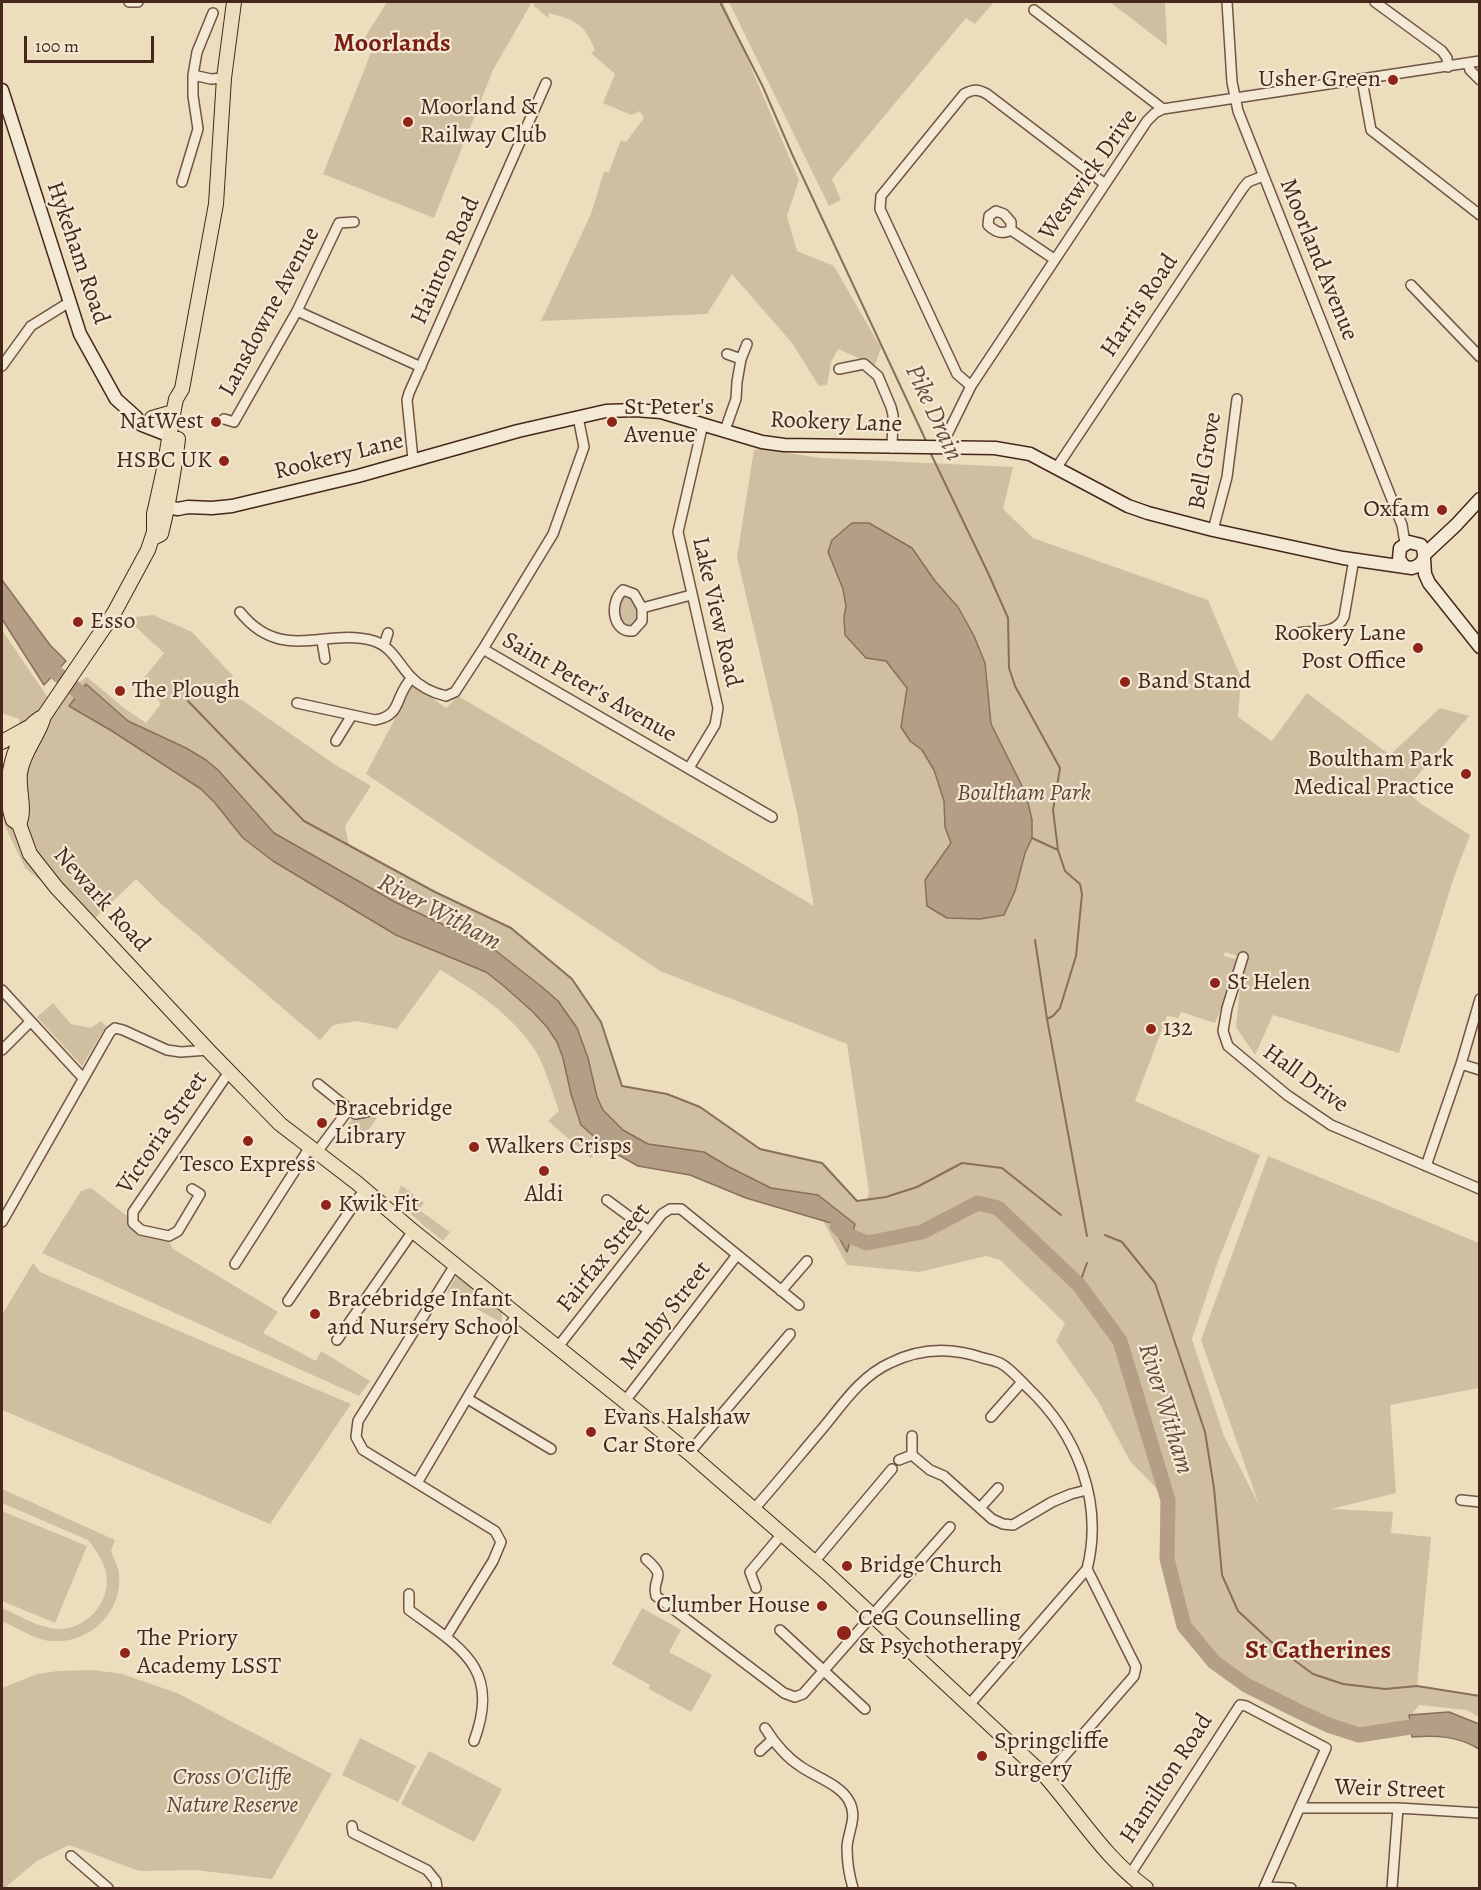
<!DOCTYPE html>
<style>
body{margin:0}
#map{position:relative;width:1481px;height:1890px;overflow:hidden;background:#ecddbd;font-family:Alegreya,serif}
canvas{display:block}
.frame{position:absolute;inset:0;border:3px solid #47271b;pointer-events:none}
.scale{position:absolute;left:24px;top:36px;width:130px;height:27px;box-sizing:border-box;border:3px solid #47271b;border-top:0;padding-left:8px;font-size:18px;line-height:21px;white-space:nowrap;color:#47271b;-webkit-text-stroke:4px #f3e9d4;paint-order:stroke}
</style>
<div id="map">
<canvas width="1481" height="1890"></canvas>
<div class="frame"></div>
<div class="scale">100 m</div>
</div>
<script>
const ctx = document.querySelector('canvas').getContext('2d');
ctx.lineJoin = 'round';
function fill(path, color) {
  ctx.fillStyle = color;
  ctx.fill(path, 'evenodd');
}
function strokePath(path, color, width, dash) {
  ctx.strokeStyle = color;
  ctx.lineWidth = width;
  ctx.lineCap = dash ? 'butt' : 'round';
  ctx.setLineDash(dash || []);
  ctx.stroke(path);
}
function write(font, color, halo, rows, align = 'center') {
  ctx.font = font + ' Alegreya,serif';
  ctx.lineWidth = 4.5;
  ctx.setLineDash([]);
  ctx.textBaseline = 'middle';
  ctx.strokeStyle = halo;
  ctx.fillStyle = color;
  for (const [text, x, y, turn = 0] of rows) {
    ctx.save();
    ctx.translate(x, y);
    ctx.rotate((+turn || 0) * Math.PI / 180);
    ctx.textAlign = isNaN(turn) ? turn : align;
    if (halo) ctx.strokeText(text, 0, 0);
    ctx.fillText(text, 0, 0);
    ctx.restore();
  }
}
fill(new Path2D(`
 M387,2H532L493,70L434,218L323,174L374,45L364,39Z
 M535,2H723L799,180L787,216L797,251L834,266L881,348L875,365L838,349L831,362L827,385L819,386L792,343L732,274L707,314L541,321L591,214L604,172H609L621,140L626,142L644,118L640,111L631,115L603,103L615,74L591,53L595,50C584,23 576,21 549,13L548,18L533,5Z
 M729,2H994L975,24L966,18L832,179L841,200L829,206Z
 M1110,2H1165L1167,46Z
 M759,449L821,458L1013,467L1003,509L1033,538L1208,600L1241,678L1238,717L1272,741L1307,693L1390,755L1440,708L1469,716L1405,790L1421,804L1470,835L1454,877L1399,1053L1273,1015L1255,1055L1236,1027L1243,958L1225,952L1224,956L1241,960L1215,1023L1181,1012L1178,1018L1167,1016L1135,1101L1260,1155L1218,1261L1192,1339L1224,1436L1259,1505L1201,1340L1268,1156L1479,1243V1388L1390,1405L1396,1493L1331,1509L1393,1512L1391,1533L1431,1537L1417,1686L1479,1695V1717L1467,1710L1419,1705L1401,1728L1359,1735L1328,1725L1246,1685L1214,1662L1184,1626L1167,1559L1168,1500L1130,1461L1097,1399L1056,1341L1065,1323L1000,1260L986,1256L919,1272L847,1265L813,1202L608,1135L591,1158L548,1121L559,1111C552,1092 545,1066 535,1050C513,1016 475,990 440,970L397,1029L357,1021L333,1025L320,1040L160,903L136,879L91,922L25,868L4,824L2,781L23,744L19,719L2,713V630L51,702L87,677L124,708L146,723L161,704L143,679L164,653L126,618L153,615L192,632L233,676L229,691L334,764L371,786L345,826L349,845L435,892L511,928L572,979L601,1022L622,1086L667,1094L700,1107L760,1149L822,1163L857,1201L867,1200L869,1192L847,1044L660,971L366,774L413,684L446,708L458,696L814,906L797,812L737,557L754,450Z
 M621,595H627L638,607V619L636,626L629,628L624,626L618,612Z
 M53,1003L71,1024L91,1028L101,1021L106,1026L82,1066L37,1017Z
 M368,1116L377,1118L364,1136L347,1125L352,1120Z
 M401,1185L424,1203L419,1210L450,1232L443,1241C426,1227 409,1215 397,1197Z
 M91,1188L127,1216L131,1223L168,1240L173,1249L278,1312L263,1333L316,1361L321,1351L370,1381L359,1396L42,1253L81,1191Z
 M33,1263L40,1272L351,1404L270,1524L2,1410V1315Z
 M457,1275L502,1310V1323L447,1292Z
 M2,1489L115,1540L111,1551C113,1558 118,1565 119,1573C123,1613 89,1645 49,1641C34,1639 16,1627 2,1621V1608C20,1616 42,1630 63,1629C89,1627 112,1599 106,1573C103,1560 96,1550 88,1540L2,1503Z
 M2,1511L87,1546L55,1623L2,1601Z
 M642,1608L681,1630L669,1652L712,1675L691,1712L649,1689L650,1685L612,1664Z
 M94,1670L122,1674L177,1693L332,1774L272,1879L195,1870L139,1871L69,1845L37,1861L7,1886L9,1888H2V1688L37,1674L58,1671Z
 M360,1738L416,1766L398,1802L342,1775Z
 M429,1751L502,1789L474,1842L401,1804Z`), '#d0bea1');
const water = new Path2D(`
 M852,523H869L912,548L935,581L958,607L974,636L985,663L991,724L1026,794L1032,820V838L1025,853L1015,891L1004,915L980,919L947,918L927,906L925,880L951,843L945,827L944,801L934,770L922,750L910,741L901,727L907,688L886,661L866,658L845,635L844,617L846,606L843,589L828,552L832,540Z
 M2,580L50,645L66,661L44,685L2,619Z
 M86,684L128,721L186,748L206,760L218,770L274,833L395,902L491,947L542,987L558,1001L577,1028L588,1058L597,1097L603,1110L623,1130L648,1144L704,1152L729,1167L771,1188L818,1195L855,1224L847,1252L831,1223L746,1198L690,1175L638,1166L608,1149L581,1125L571,1094L563,1058L557,1042L547,1027L533,1012L505,987L486,972L396,935L273,861L243,838L215,803L201,789L112,731L69,706Z
 M1449,1712L1479,1724V1749C1458,1736 1436,1735 1412,1737L1409,1715Z`);
fill(water, '#b49f86');
strokePath(water, '#886f5b', 1.5);
strokePath(new Path2D(`
 M720,2L763,87L792,154L927,443
 M930,452L989,575L1008,618L1009,668L1015,686L1060,768L1053,810L1058,850
 M188,701L304,821L435,892L511,928L572,979L601,1022L622,1086L667,1094L700,1107L760,1149L822,1163L857,1201L886,1197L917,1187L962,1163L1002,1168L1061,1215
 M1032,838L1058,850L1065,871L1080,884L1082,894L1076,956L1060,1008L1053,1016L1047,1019
 M1035,940L1047,1019L1087,1236
 M1105,1235L1122,1242L1155,1283L1205,1432L1214,1488L1222,1575L1238,1611L1279,1649L1313,1674L1343,1684L1385,1689L1417,1686L1480,1696
 M1079,1285L1087,1263`), '#886f5b', 2);
strokePath(new Path2D(`
 M41,660L94,705
 M837,1226L845,1234L867,1243L922,1232L978,1203L998,1208L1079,1285L1120,1341L1168,1500L1167,1559L1184,1626L1214,1662L1246,1685L1298,1711L1328,1725L1359,1735L1430,1724`), '#b49f86', 15);
const street = new Path2D(`
 M129,2H138
 M1227,2L1232,82L1238,111L1402,525L1405,543
 M1375,2L1442,51L1447,58L1448,67
 M1034,10L1163,109
 M1468,63L1470,70L1480,80
 M193,75L197,52L213,13
 M1362,80L1371,130L1480,215
 M182,182L198,129L193,96V75L211,79L224,78
 M1011,230V222L1004,214L996,211L989,216L988,225C995,232 1002,235 1011,230L1054,259
 M1411,285L1480,357
 M297,311L421,367
 M741,359L747,344
 M2,366L31,326L68,303
 M839,369L864,364L878,376L891,407L893,415L892,448
 M971,386L957,374L880,209L881,196L964,94C973,89 978,89 987,94L1105,184
 M578,417L584,447L553,534L483,649L772,817
 M224,419L234,422L297,311L339,223L354,222
 M725,430L736,399L737,382L741,359L727,354
 M941,447L971,386L1147,121L1155,113L1163,109L1480,61
 M413,459L407,400L409,393L546,83
 M1057,467L1243,188L1248,182L1263,176
 M1213,530L1227,477L1237,399
 M623,590L634,594L642,608V621L633,631C612,633 609,602 623,590Z
 M642,608L691,595
 M240,612C282,664 325,627 374,641C392,647 398,663 410,676C419,686 433,693 446,696L455,692L483,649
 M1292,634C1310,629 1335,637 1344,617L1354,559
 M322,641L325,659
 M384,645L388,633
 M297,703L375,720C403,716 394,695 412,678
 M336,741L352,715
 M689,768L715,725L718,708L678,532L703,424
 M1243,957L1227,1008L1223,1031L1228,1046L1287,1095L1331,1125L1480,1189
 M2,990L83,1078
 M2,1050L30,1022
 M1461,1064L1480,1070
 M349,1109L355,1114L366,1112
 M317,1152L349,1109L318,1084
 M1426,1166L1461,1064L1480,999
 M192,1189L200,1194L178,1231L169,1236L141,1230L133,1223V1212L229,1072
 M607,1200L649,1231
 M2,1222L110,1032L115,1028L123,1030L167,1050L181,1052L208,1050
 M235,1264L310,1147
 M781,1291L807,1261
 M288,1301L364,1190
 M337,1340L413,1231
 M557,1348L662,1214L670,1209H681L799,1305
 M468,1399L551,1449
 M625,1401L737,1255
 M991,1417L1022,1382
 M912,1436V1455L930,1470L944,1476L992,1519L1003,1524L1013,1525L1052,1502L1071,1494L1087,1490
 M689,1453L790,1334
 M899,1460L912,1455
 M417,1483L516,1315
 M1461,1500L1480,1502
 M980,1508L998,1488
 M754,1509C777,1483 799,1456 822,1429C842,1405 861,1376 890,1363C920,1348 951,1347 983,1358C988,1359 995,1361 1000,1363C1010,1368 1020,1380 1028,1388C1077,1434 1104,1502 1087,1569L969,1705
 M646,1559C669,1579 651,1576 656,1596L784,1693L795,1697L803,1694L950,1527
 M814,1562L892,1469
 M756,1588L750,1572L782,1534
 M409,1594V1610C461,1648 501,1668 474,1741
 M780,1630L865,1709
 M446,1637L493,1561L501,1542L495,1531L363,1450L356,1437L358,1421L455,1265
 M765,1728C774,1742 786,1757 800,1766C815,1777 840,1784 849,1801C858,1817 848,1831 847,1847C847,1861 849,1875 853,1888
 M760,1751L772,1740
 M1046,1777L1134,1676L1136,1667L1087,1569
 M1300,1808H1398L1480,1813
 M352,1826L353,1833L427,1870L436,1881L437,1888
 M71,1856L108,1888
 M1129,1876L1240,1705L1246,1706L1326,1748L1264,1888
 M1265,1887L1291,1888
 M1392,1888L1398,1808`);
const secondary = new Path2D(`
 M2,90L80,334L116,399L136,417L142,425L178,439
 M158,506L178,509L188,507L212,508L232,506L358,476L518,431L606,411L635,410L661,412L762,442L784,445L995,448L1030,454L1128,506L1148,513L1213,530L1343,558L1412,568C1424,565 1427,555 1421,545L1409,542L1400,548L1399,559L1404,566
 M1425,554L1456,525L1480,499
 M1424,558L1425,574L1429,583L1480,647`);
const primary = new Path2D(`
 M152,418L173,412
 M155,537L161,534C169,503 174,471 178,439
 M44,716C12,731 1,789 13,820L19,824L30,854L56,887L208,1050L280,1124L357,1183L413,1231L689,1453L828,1574L1046,1777C1079,1815 1106,1859 1146,1888
 M2,742L29,727
 M19,824C26,810 18,789 20,773C23,751 39,736 44,716L114,613L148,550L154,532V514L164,469L174,409L176,399L182,389L216,204L224,78L234,2`);
strokePath(street, '#705444', 12);
strokePath(secondary, '#47271b', 15);
strokePath(primary, '#47271b', 16);
strokePath(street, '#f3e9d4', 9);
strokePath(secondary, '#f3e9d4', 12);
strokePath(primary, '#ecddbd', 14);
for (const [x, y, r, color] of [
 [1393,80,6,"#8f2418"],
 [408,122,6,"#8f2418"],
 [216,422,6,"#8f2418"],
 [612,422,6,"#8f2418"],
 [224,461,6,"#8f2418"],
 [1442,510,6,"#8f2418"],
 [78,622,6,"#8f2418"],
 [1418,648,6,"#8f2418"],
 [1125,682,6,"#8f2418"],
 [120,691,6,"#8f2418"],
 [1466,774,6,"#8f2418"],
 [1215,983,6,"#8f2418"],
 [1151,1029,6,"#8f2418"],
 [322,1123,6,"#8f2418"],
 [248,1141,6,"#8f2418"],
 [474,1147,6,"#8f2418"],
 [544,1171,6,"#8f2418"],
 [326,1205,6,"#8f2418"],
 [315,1314,6,"#8f2418"],
 [591,1432,6,"#8f2418"],
 [847,1566,6,"#8f2418"],
 [822,1606,6,"#8f2418"],
 [844,1633,8,"#8f2418"],
 [125,1653,6,"#8f2418"],
 [982,1756,6,"#8f2418"]
]) {
  const dot = new Path2D();
  dot.arc(x, y, r, 0, 2 * Math.PI);
  ctx.fillStyle = color;
  ctx.fill(dot);
  strokePath(dot, '#f3e9d4', 2);
}
write('24px', '#47271b', '#f3e9d4', [
 ["Usher Green",1381,80,"right"],
 ["Moorland &",420,108],
 ["Railway Club",420,136],
 ["St Peter's",624,408],
 ["Avenue",624,436],
 ["NatWest",204,422,"right"],
 ["HSBC UK",212,461,"right"],
 ["Oxfam",1430,510,"right"],
 ["Esso",90,622],
 ["Rookery Lane",1406,634,"right"],
 ["Post Office",1406,662,"right"],
 ["Band Stand",1137,682],
 ["The Plough",132,691],
 ["Boultham Park",1454,760,"right"],
 ["Medical Practice",1454,788,"right"],
 ["St Helen",1227,983],
 ["132",1163,1029],
 ["Bracebridge",334,1109],
 ["Library",334,1137],
 ["Walkers Crisps",486,1147],
 ["Tesco Express",248,1165,"center"],
 ["Aldi",544,1195,"center"],
 ["Kwik Fit",338,1205],
 ["Bracebridge Infant",327,1300],
 ["and Nursery School",327,1328],
 ["Evans Halshaw",603,1418],
 ["Car Store",603,1446],
 ["Bridge Church",859,1566],
 ["Clumber House",810,1606,"right"],
 ["CeG Counselling",858,1619],
 ["& Psychotherapy",858,1647],
 ["The Priory",137,1639],
 ["Academy LSST",137,1667],
 ["Springcliffe",994,1742],
 ["Surgery",994,1770]
], 'left');
write('24px', '#47271b', '#f3e9d4', [
 ["Westwick Drive",1089,175,-55],
 ["Hykeham Road",77,253,71],
 ["Moorland Avenue",1318,260,68],
 ["Hainton Road",446,261,-66],
 ["Harris Road",1140,306,-56],
 ["Lansdowne Avenue",270,312,-62],
 ["Rookery Lane",836,423,2],
 ["Rookery Lane",339,457,-14],
 ["Bell Grove",1206,461,-80],
 ["Lake View Road",716,612,77],
 ["Saint Peter's Avenue",589,688,30],
 ["Newark Road",101,900,48],
 ["Hall Drive",1305,1079,36],
 ["Victoria Street",163,1133,-56],
 ["Fairfax Street",604,1258,-51],
 ["Manby Street",666,1316,-52],
 ["Hamilton Road",1167,1779,-57],
 ["Weir Street",1390,1790,2]
]);
write('italic 24px', '#624536', '#f3e9d4', [
 ["Boultham Park",1024,794],
 ["Cross O'Cliffe",232,1778],
 ["Nature Reserve",232,1806]
]);
write('bold 26px', '#7a1f14', '#f3e9d4', [
 ["Moorlands",392,45],
 ["St Catherines",1318,1652]
]);
write('italic 26px', '#684b3b', '#f3e9d4', [
 ["Pike Drain",933,413,65],
 ["River Witham",439,913,28],
 ["River Witham",1165,1409,73]
]);
</script>
